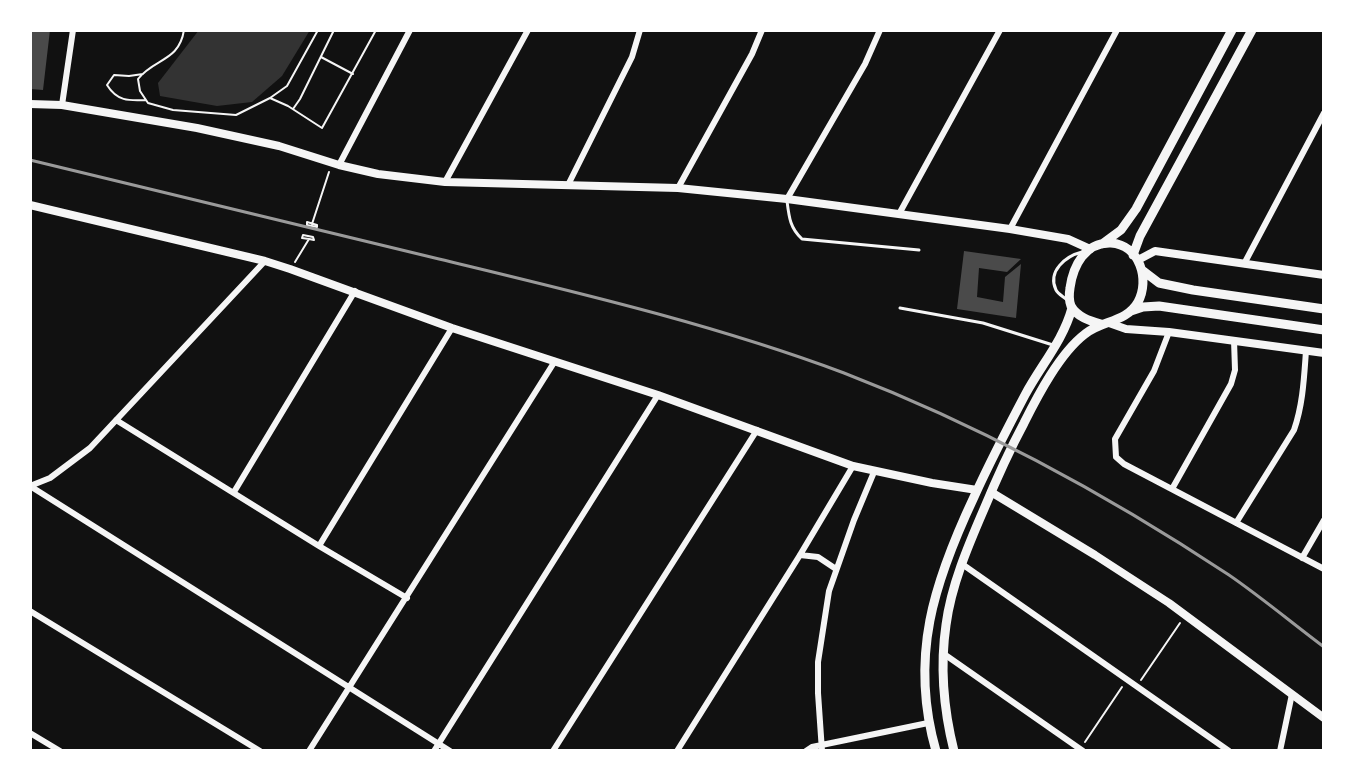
<!DOCTYPE html>
<style>
body{margin:0}
#map{position:relative;width:1354px;height:781px;overflow:hidden;background:#111;font-family:"PT Sans Narrow",sans-serif}
canvas{display:block}
.frame{position:absolute;inset:0;border:32px solid #fff;pointer-events:none}
</style>
<div id="map">
<canvas width="1354" height="781"></canvas>
<div class="frame"></div>
</div>
<script>
const ctx = document.querySelector('canvas').getContext('2d');
ctx.lineJoin = 'round';
function fill(path, color) {
  ctx.fillStyle = color;
  ctx.fill(path, 'evenodd');
}
function strokePath(path, color, width, dash) {
  ctx.strokeStyle = color;
  ctx.lineWidth = width;
  ctx.lineCap = dash ? 'butt' : 'round';
  ctx.setLineDash(dash || []);
  ctx.stroke(path);
}
fill(new Path2D(`
 M199,30H310L282,76L252,102L217,106L160,96L158,83Z`), '#333');
fill(new Path2D(`
 M30,30H50L43,90L30,89Z
 M964,251L1021,259L1007,272L979,268L977,297L1003,302L1005,277L1021,264L1016,318L957,309Z`), '#4a4a4a');
strokePath(new Path2D(`
 M184,30C179,62 154,58 138,79L140,91L148,103L173,110L236,115L270,98
 M318,30L287,86L270,98L288,106L322,128L376,30
 M321,57L353,74
 M143,74L129,76L114,75L107,85C117,101 128,101 146,100
 M293,109L300,99L334,30
 M307,222L317,225V227L307,225Z
 M312,224L329,172
 M295,262L309,239L314,240L313,237L303,235L302,238L309,239
 M1141,680L1180,623
 M1085,742L1122,687`), '#f5f5f5', 2);
strokePath(new Path2D(`
 M787,201C789,217 790,228 802,239L919,250
 M1067,300C1064,297 1058,294 1056,290C1047,271 1066,256 1082,252
 M900,308L983,323L1053,345`), '#f5f5f5', 3);
strokePath(new Path2D(`
 M62,105L73,30
 M339,165L410,30
 M445,182L528,30
 M568,185L632,57L640,30
 M678,188L752,54L762,30
 M787,199L865,64L880,30
 M899,214L1000,30
 M1010,229L1117,30
 M1244,264L1324,113
 M1169,332L1154,371L1115,439L1116,457L1124,464L1324,569
 M116,420L319,546L407,598
 M30,486L450,751
 M30,486L50,478L90,448L265,261
 M1172,489L1231,384L1235,370L1234,340
 M234,492L355,291
 M1236,523L1294,430C1303,404 1304,378 1306,351
 M319,546L452,328
 M800,555L818,557L836,569
 M1302,558L1324,520
 M962,564L1229,751
 M30,611L260,751
 M944,654L1083,751
 M30,733L60,751
 M309,751L555,361
 M434,751L658,395
 M553,751L757,430
 M677,751L800,555L853,466
 M806,751L812,747L928,723
 M822,751L818,693V662L829,591L854,520L874,472
 M1280,751L1292,694`), '#f5f5f5', 6);
strokePath(new Path2D(`
 M30,104L62,105L197,128L279,146L339,165L378,174L445,182L678,188L787,199L1010,229L1068,239L1090,249
 M30,205L265,261L290,269L452,328L658,395L853,466L932,483L977,490
 M1138,260L1155,251L1324,275
 M1109,323L1126,329L1169,332L1324,353
 M991,492L1095,555L1169,603L1324,718`), '#f5f5f5', 8);
strokePath(new Path2D(`
 M1102,244L1121,230L1136,209L1232,30
 M1133,255L1140,236L1252,30
 M1142,270L1159,283L1193,290L1324,309
 M1131,311L1143,307L1159,306L1324,330
 M936,751C909,657 934,582 974,497C990,462 1007,429 1025,395C1041,365 1063,341 1072,308
 M954,751C944,711 940,666 946,625C951,586 968,546 984,509C996,480 1009,451 1024,423C1038,395 1060,353 1085,334C1102,320 1126,323 1138,302C1150,280 1140,245 1111,243C1085,242 1073,266 1070,288C1069,294 1069,301 1071,306C1077,317 1090,321 1101,324`), '#f5f5f5', 9);
strokePath(new Path2D(`
 M30,160C166,193 303,226 439,259C575,292 713,324 844,373C979,425 1108,495 1229,575C1261,597 1292,623 1324,647`), '#9a9a9a', 3);
</script>
